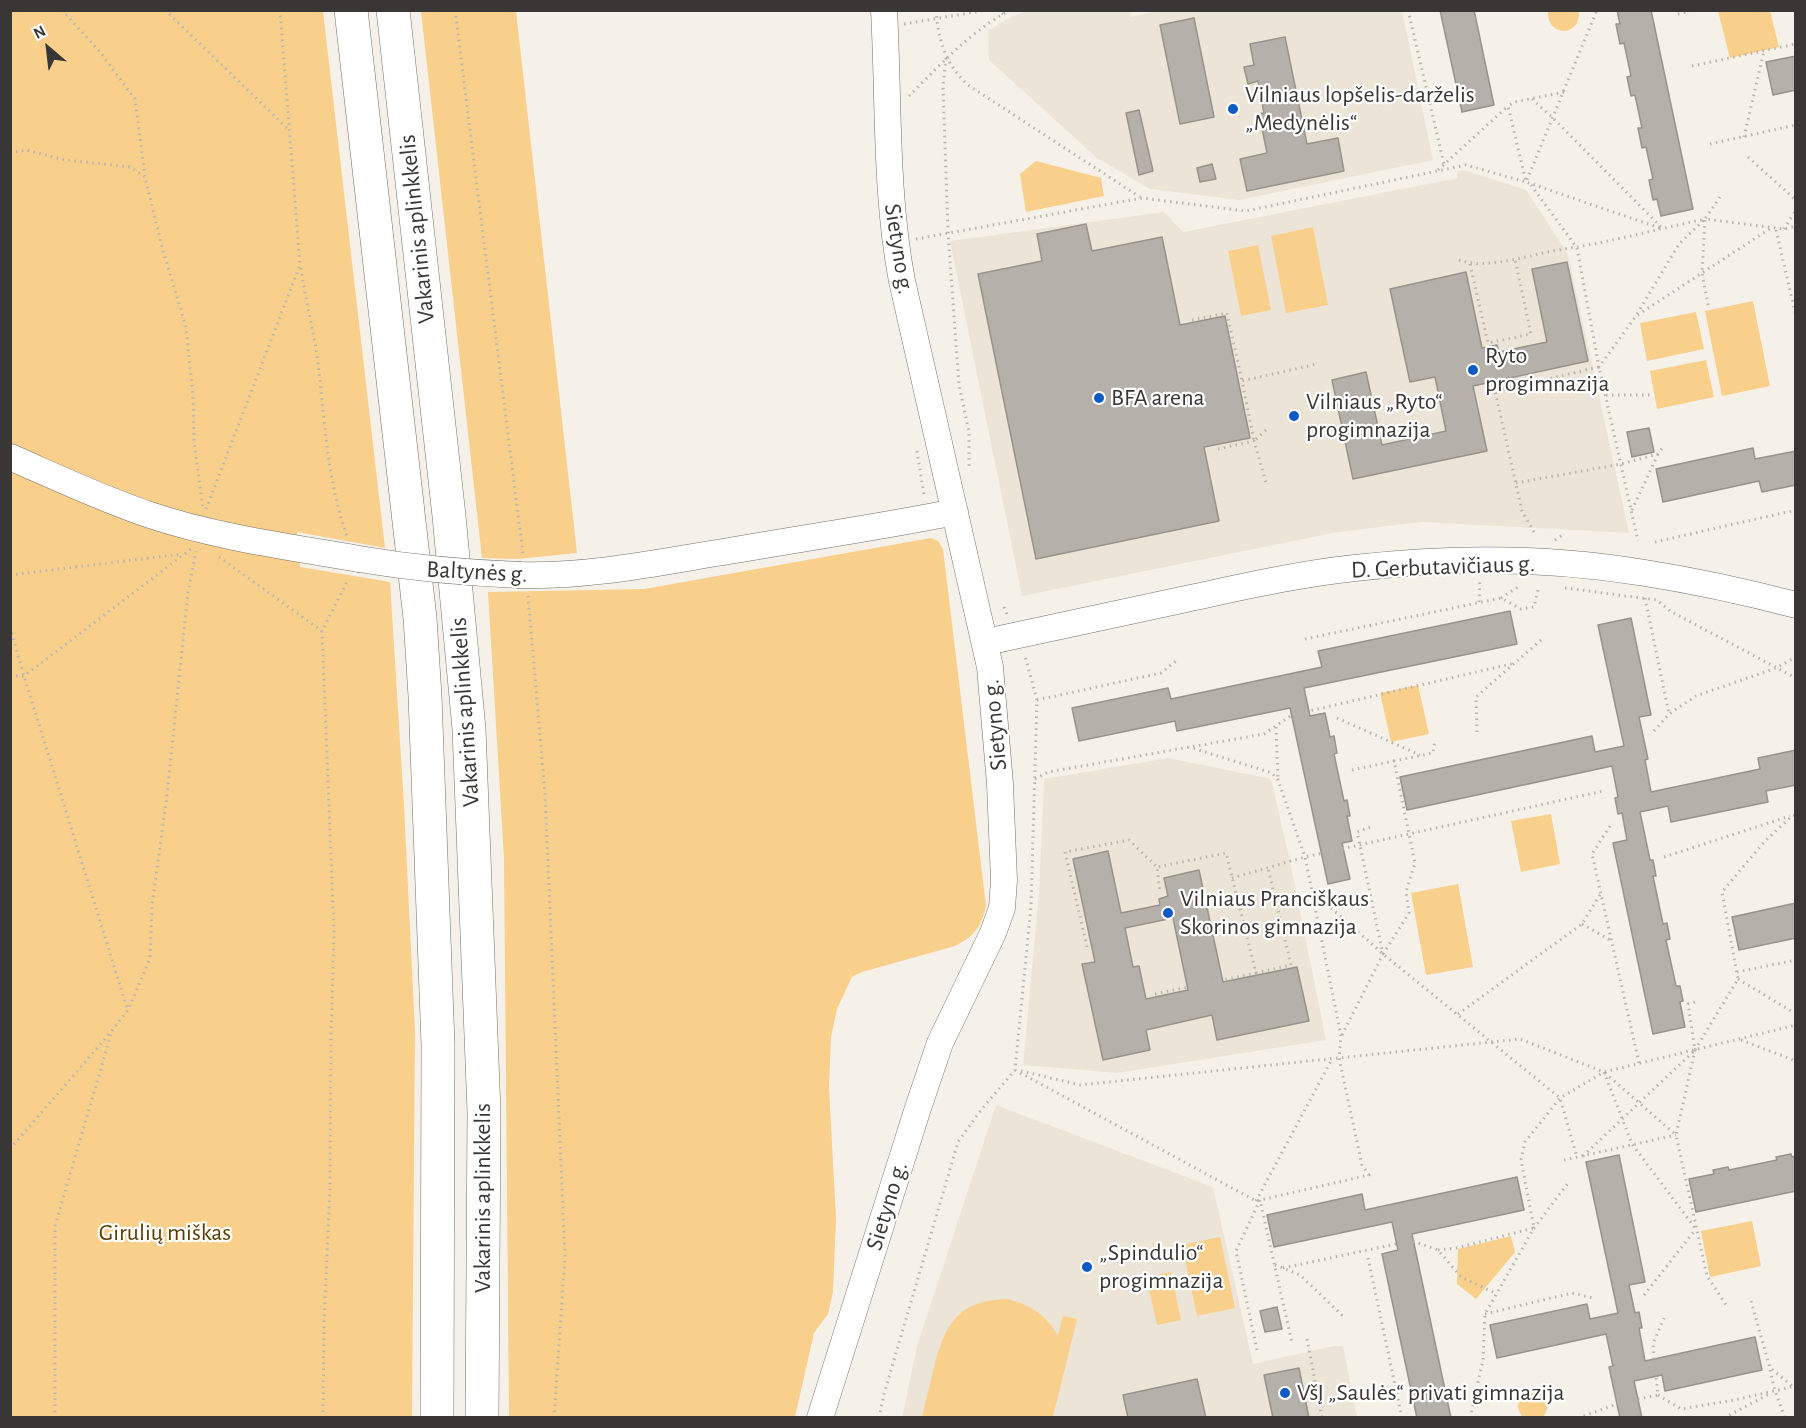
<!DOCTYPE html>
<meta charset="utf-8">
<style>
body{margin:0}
#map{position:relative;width:1806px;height:1428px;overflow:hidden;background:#f5f1e9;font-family:"Alegreya Sans",sans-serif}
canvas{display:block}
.frame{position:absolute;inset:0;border:12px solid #393735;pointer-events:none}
.north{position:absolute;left:18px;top:18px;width:60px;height:60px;-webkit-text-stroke:4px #fff;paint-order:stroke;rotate:332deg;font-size:16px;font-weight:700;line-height:24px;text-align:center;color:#393735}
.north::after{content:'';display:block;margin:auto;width:21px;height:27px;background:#393735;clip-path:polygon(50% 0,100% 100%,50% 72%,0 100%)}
</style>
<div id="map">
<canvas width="1806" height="1428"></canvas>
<div class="frame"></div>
<div class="north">N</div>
</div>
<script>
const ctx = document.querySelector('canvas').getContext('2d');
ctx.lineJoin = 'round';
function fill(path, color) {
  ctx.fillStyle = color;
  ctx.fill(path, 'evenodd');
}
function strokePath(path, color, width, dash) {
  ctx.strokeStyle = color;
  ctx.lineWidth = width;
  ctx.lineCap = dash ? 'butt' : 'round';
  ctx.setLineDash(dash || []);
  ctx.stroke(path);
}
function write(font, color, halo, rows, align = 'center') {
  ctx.font = font + ' "Alegreya Sans",sans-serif';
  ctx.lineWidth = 4.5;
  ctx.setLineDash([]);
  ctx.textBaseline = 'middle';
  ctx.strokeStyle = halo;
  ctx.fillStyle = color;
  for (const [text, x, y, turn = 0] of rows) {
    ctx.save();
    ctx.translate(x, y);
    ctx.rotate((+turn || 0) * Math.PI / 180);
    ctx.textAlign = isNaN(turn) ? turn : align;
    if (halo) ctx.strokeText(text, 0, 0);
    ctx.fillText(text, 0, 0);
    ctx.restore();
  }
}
fill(new Path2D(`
 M1030,10L1130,11L1131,17L1162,10L1402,11L1433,160L1239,200L1150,189L1097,158L989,60L988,31L1011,17Z
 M1464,170L1526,190L1568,254L1629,533L1422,522L1338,532L1022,596L950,241L1164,212L1183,232L1458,178L1457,171Z
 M1168,758L1271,779L1290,861L1326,1040L1117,1073L1023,1065L1039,893L1044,779Z
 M996,1105L1213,1187L1253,1364L1334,1346H1343L1357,1417L902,1418L917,1346Z`), '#ede4d8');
fill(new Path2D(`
 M10,11H323L385,548L297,532L300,567L390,582L404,805L415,1032L412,1417H11Z
 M421,11H516L577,553L518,559L482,558Z
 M1548,11H1579C1581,38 1546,37 1548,11Z
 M1718,11H1770L1779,47L1730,58Z
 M1036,161L1101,178L1104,196L1026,212L1020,174Z
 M1313,227L1328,305L1286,313L1271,236Z
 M1258,245L1271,310L1241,316L1228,251Z
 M1753,301L1770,386L1722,396L1705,311Z
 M1696,312L1704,349L1647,361L1640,323Z
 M1706,360L1714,397L1657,409L1650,371Z
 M931,538L938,541L943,549L986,906C981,928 974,936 955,946L862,972L852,977L837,1009L831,1037L829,1087L836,1219L833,1292L828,1314L814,1333L795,1417H509L504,858L488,592L644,589Z
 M1418,685L1429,734L1391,742L1380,693Z
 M1551,814L1560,864L1521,872L1511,821Z
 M1458,884L1473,967L1426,975L1411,893Z
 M1752,1221L1761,1266L1710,1277L1701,1231Z
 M1511,1236L1515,1252L1476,1299L1457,1284L1458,1249Z
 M1220,1237L1235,1308L1197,1316L1182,1245Z
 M1171,1272L1181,1320L1157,1325L1146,1277Z
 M1007,1299C1032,1305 1045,1315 1058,1335L1063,1316L1077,1319L1053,1417H922C926,1399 931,1381 935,1363C947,1320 960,1301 1007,1299Z
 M1532,1391C1547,1392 1552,1406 1543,1417H1523C1514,1407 1518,1394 1532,1391Z`), '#f9cf8c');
const building = new Path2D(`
 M1440,10H1474L1494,105L1462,112Z
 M1617,10H1651L1693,209L1661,216L1657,199L1653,200L1649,180L1653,179L1646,147L1642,148L1638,128H1642L1635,95L1631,96L1627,77L1631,76L1624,43L1620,44L1616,24H1620Z
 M1194,18L1214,117L1180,124L1160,25Z
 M1285,37L1307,144L1338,138L1344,171L1247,191L1240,159L1267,153L1259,114L1264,113L1258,81L1248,84L1244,67L1254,65L1250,44Z
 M1796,56V90L1773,95L1766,62Z
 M1139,110L1153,171L1139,175L1126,113Z
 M1212,164L1216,179L1200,182L1197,168Z
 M1086,224L1092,251L1162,237L1180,325L1225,316L1250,438L1204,447L1219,521L1036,559L978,274L1042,261L1037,234Z
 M1567,262L1588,361L1473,386L1487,451L1353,479L1332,380L1366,372L1382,445L1446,431L1435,377L1410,382L1390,289L1466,272L1482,348L1497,345L1499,352L1547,342L1532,269Z
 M1649,428L1654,452L1632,457L1627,432Z
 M1753,448L1755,459L1796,451V485L1762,492L1759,481L1663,502L1656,469Z
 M1510,611L1517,644L1304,688L1310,716L1325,713L1330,737L1334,736L1337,753L1334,754L1344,801L1347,800L1350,816H1347L1352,841L1342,843L1350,879L1328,884L1290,708L1177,731L1175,721L1079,741L1072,708L1168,688L1171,699L1322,667L1318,651Z
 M1631,618L1651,715L1639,717L1648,759L1645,760L1651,792L1760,769L1758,758L1796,750V785L1766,791L1768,802L1671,822L1668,806L1640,812L1650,860H1653L1656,876H1653L1663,924L1667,923L1670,939L1666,940L1676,986H1680L1683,1001L1680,1002L1685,1027L1653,1034L1613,843L1627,840L1622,813L1618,814L1615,798L1618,797L1612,766L1407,810L1400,777L1592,736L1595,752L1624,746L1598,625Z
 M1108,851L1121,913L1160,905L1159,899L1168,896L1164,878L1199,870L1223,982L1297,967L1309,1021L1217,1040L1212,1015L1146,1030L1150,1050L1103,1060L1082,964L1095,962L1073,859ZM1173,918L1188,990L1146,999L1139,966L1133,967L1125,928Z
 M1796,903V938L1739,950L1732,917Z
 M1791,1154L1792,1157L1796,1156V1191L1696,1212L1689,1179L1714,1174L1713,1170L1728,1167L1729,1170L1777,1160L1776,1157Z
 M1619,1155L1645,1282L1629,1285L1635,1313L1639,1312L1642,1328H1639L1645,1361L1755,1337L1762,1370L1665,1391L1662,1375L1634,1381L1642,1418H1620L1609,1367L1613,1366L1606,1334L1497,1358L1490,1325L1587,1304L1590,1319L1618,1313L1586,1162Z
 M1517,1177L1524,1210L1412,1234L1451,1418H1417L1382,1254L1398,1250L1392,1222L1274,1247L1267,1215L1362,1194L1365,1210Z
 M1277,1307L1282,1329L1265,1332L1260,1311Z
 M1299,1368L1309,1418H1273L1264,1375Z
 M1197,1379L1206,1418H1128L1123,1395Z`);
fill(building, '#b5b1aa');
strokePath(building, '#97938d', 1.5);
const minor = new Path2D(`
 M10,457C56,477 102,499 150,515C215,537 291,547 359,559
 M520,575C590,577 660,562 729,551C804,538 880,527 955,512
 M986,642C1053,628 1119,613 1186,599C1242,587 1298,574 1355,568C1450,557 1550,557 1645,573C1696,581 1746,592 1796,605
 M820,1418L918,1108L940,1043L993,933L1002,908L1004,880L1000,784L990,667L902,281C885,192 889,101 884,10`);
const highway = new Path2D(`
 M351,10L420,618L425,696L438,1045L437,1418
 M393,10L449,516L469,729L484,1112L482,1418`);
strokePath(minor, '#74706a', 27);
strokePath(highway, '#74706a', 34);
strokePath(new Path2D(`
 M62,10L100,52L135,99L145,176
 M165,10L289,130
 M455,10L523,554
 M936,10C938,40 946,65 968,85L1140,197
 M997,10L1003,14
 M1408,10L1444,164
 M1678,14L1693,10
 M904,24L987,10
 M946,58L943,86L948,233L959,385L969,432V467
 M1692,66L1796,44
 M1564,92L1515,102L1508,106L1526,182L1660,228
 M909,96C940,65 970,32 1010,10
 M1532,99L1553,118L1661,227
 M1744,137L1764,51
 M1710,144L1796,125
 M10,153L26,150L65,160L130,167L145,177L162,247L186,327L193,395L194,441L203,509
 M1748,157L1796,200
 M1438,170L1508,106
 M1531,185L1577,248L1599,367L1636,316L1771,228
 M1784,229L1796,210
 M1776,230L1796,316
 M916,239L1142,198L1246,211L1466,165L1526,182L1597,10
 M1459,260C1488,271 1533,253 1564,249C1611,242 1658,229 1705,219L1722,194
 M1470,264L1488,343L1531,334L1515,259
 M301,268C305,300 314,331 318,363C325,421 327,481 347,536
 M1708,305L1702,273L1705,219L1784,229L1796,226
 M1637,314L1679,244L1704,220
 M1192,320L1227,313L1242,381
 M1606,395H1651
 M1266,430L1254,441L1242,381L1317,364
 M1218,449L1254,441L1266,483
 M917,451L924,495
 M1516,483L1621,464L1658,454L1663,447
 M206,509L300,265L280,10
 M1632,510L1658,454
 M1534,532L1522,511L1495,391L1599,367L1638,541
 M1555,540L1564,534
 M1655,542L1796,510
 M219,557L322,631
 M10,575L182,554
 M1565,588L1657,600L1670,611L1796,678
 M528,596L545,794L565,1256L554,1418
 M1501,598L1518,587
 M1645,598L1669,714
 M1479,602L1480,580
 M1004,607L1008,617
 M10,627L24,676L127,1008
 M1305,639L1501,598L1521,609L1534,607L1539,586
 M10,676H24L191,549
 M1037,700L1161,673L1176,661
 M1337,718L1420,755
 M1276,727L1278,779
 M1654,731L1669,714L1696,696L1776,668L1796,657
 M1477,732L1476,697L1541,640
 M1352,770L1394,761
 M1035,779L1048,772L1264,734L1292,715L1515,663
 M1610,826L1592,854L1639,1063
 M1664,857L1790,816
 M1232,878L1305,857L1603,791
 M1313,892L1383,954L1560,1098L1577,1157
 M1582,924L1612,941
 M1087,947L1065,852L1129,840L1157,867L1160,892
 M1383,954L1409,913L1406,892L1415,863L1394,761L1433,753L1435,740
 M1737,972L1796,960
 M1256,973L1291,965L1268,868
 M1738,979L1796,1014
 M1155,994L1256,973L1226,853L1157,867
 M1695,1002L1688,1004L1695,1050L1738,979L1722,892L1764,842L1792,816L1796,815
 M1458,1014L1582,924L1601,893
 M1342,1035L1383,954L1357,832L1370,827
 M1741,1040L1796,1061
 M1695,1050L1676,1135L1707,1276L1726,1305
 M1015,1070L1256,1201L1369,1175L1362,1165L1339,1058L1341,1036L1305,857L1278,780L1272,773L1189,747
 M1021,1071L1080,1085L1520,1039L1604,1072L1796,1025
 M1604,1072L1632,1144L1695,1228
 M1605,1073L1676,1135
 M10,1149L111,1032L128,1010L150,959L152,905L167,795L188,592L196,551
 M1583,1156L1694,1051
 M1564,1160L1676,1135
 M1256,1201L1332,1059
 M1413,1241L1438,1250L1461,1277L1497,1294
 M1438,1250L1456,1248L1534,1228L1521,1160L1525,1142L1560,1098L1604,1072
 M1368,1258L1402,1418
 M1275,1265L1300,1275L1345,1318
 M1283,1268L1396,1244
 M1644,1295L1696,1229
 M1751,1301L1770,1368L1796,1389
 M1485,1314L1572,1293L1593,1298
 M1307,1339L1322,1418
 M1257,1350L1236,1251L1260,1200L1292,1343
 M1654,1359L1653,1344L1664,1318
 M1770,1370L1775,1391L1785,1418
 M1658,1395L1681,1409L1734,1400L1796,1386
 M1638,1399L1658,1395L1656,1376
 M55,1418V1226L111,1034
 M323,1418L324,1322L330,1189L331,1037L334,932L322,631L348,580
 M879,1418L884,1394L958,1142L981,1110L1015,1070L1031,906L1037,700L1025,656
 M1470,1418L1483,1360L1485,1314L1534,1228L1568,1183
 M1578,1418L1620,1403
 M1724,1418L1771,1393`), '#b8b5af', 3, [1.5, 4.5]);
strokePath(minor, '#fff', 26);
strokePath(highway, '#fff', 33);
const minorBridge = new Path2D(`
 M359,559C413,568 466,573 520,575`);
strokePath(minorBridge, '#74706a', 27, []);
strokePath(minorBridge, '#fff', 26);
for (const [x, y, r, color] of [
 [1233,109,6,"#0d5ac4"],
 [1473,370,6,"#0d5ac4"],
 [1099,398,6,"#0d5ac4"],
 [1294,416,6,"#0d5ac4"],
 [1168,913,6,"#0d5ac4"],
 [1087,1267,6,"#0d5ac4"],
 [1285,1393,6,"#0d5ac4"]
]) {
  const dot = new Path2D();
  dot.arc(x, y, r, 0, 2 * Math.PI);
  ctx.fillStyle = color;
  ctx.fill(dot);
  strokePath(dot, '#fff', 2);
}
write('24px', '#393735', '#fff', [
 ["Vilniaus lopšelis-darželis",1245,95],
 ["„Medynėlis“",1245,123],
 ["Ryto",1485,356],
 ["progimnazija",1485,384],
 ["BFA arena",1111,398],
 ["Vilniaus „Ryto“",1306,402],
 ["progimnazija",1306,430],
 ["Vilniaus Pranciškaus",1180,899],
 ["Skorinos gimnazija",1180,927],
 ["„Spindulio“",1099,1253],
 ["progimnazija",1099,1281],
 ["VšĮ „Saulės“ privati gimnazija",1297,1393]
], 'left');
write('24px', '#393735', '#fff', [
 ["Vakarinis aplinkkelis",417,229,-96],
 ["Sietyno g.",899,249,81],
 ["D. Gerbutavičiaus g.",1443,567,-2],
 ["Baltynės g.",477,572,3],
 ["Vakarinis aplinkkelis",465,712,-94],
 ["Sietyno g.",995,725,-95],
 ["Vakarinis aplinkkelis",483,1198,-90],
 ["Sietyno g.",887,1206,-73]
]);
write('24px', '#5a3e01', '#fff', [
 ["Girulių miškas",165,1233]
]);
</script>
